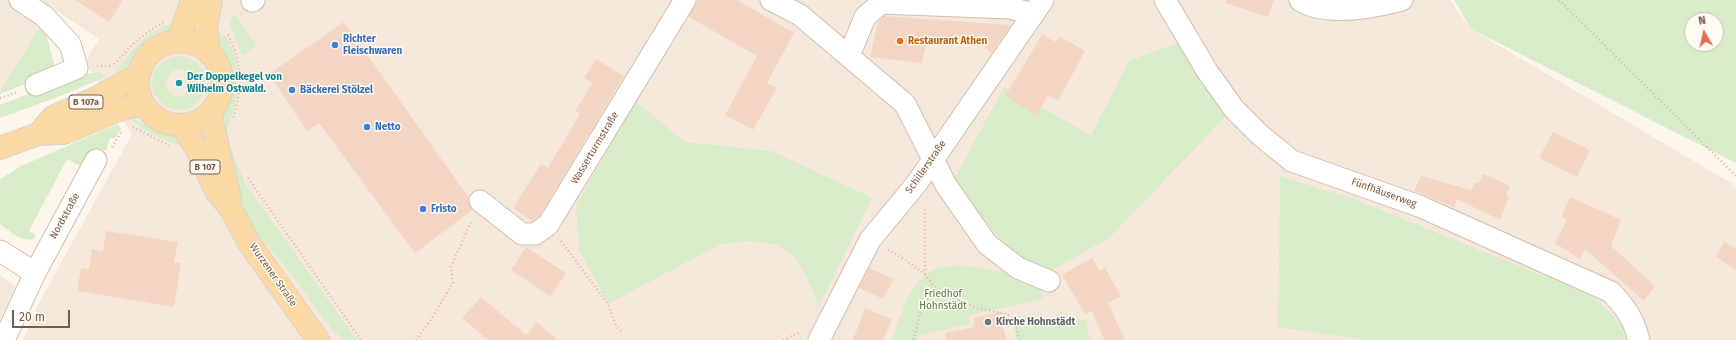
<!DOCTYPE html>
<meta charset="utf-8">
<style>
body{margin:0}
#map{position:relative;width:1736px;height:340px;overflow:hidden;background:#fdf6ec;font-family:"Fira Sans",sans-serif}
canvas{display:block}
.north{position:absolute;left:1684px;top:12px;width:40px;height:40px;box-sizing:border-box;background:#fffaf3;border:1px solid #cabbb1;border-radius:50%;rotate:351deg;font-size:11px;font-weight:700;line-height:16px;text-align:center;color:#7a5c4d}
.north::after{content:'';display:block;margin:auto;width:14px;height:18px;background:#e76f51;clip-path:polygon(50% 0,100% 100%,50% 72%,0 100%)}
.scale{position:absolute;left:12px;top:310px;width:58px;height:18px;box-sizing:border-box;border:2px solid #7a5c4d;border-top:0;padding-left:5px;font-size:12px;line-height:14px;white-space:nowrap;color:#7a5c4d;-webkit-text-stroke:3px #fffaf3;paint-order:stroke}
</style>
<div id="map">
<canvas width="1736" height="340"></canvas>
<div class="north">N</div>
<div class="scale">20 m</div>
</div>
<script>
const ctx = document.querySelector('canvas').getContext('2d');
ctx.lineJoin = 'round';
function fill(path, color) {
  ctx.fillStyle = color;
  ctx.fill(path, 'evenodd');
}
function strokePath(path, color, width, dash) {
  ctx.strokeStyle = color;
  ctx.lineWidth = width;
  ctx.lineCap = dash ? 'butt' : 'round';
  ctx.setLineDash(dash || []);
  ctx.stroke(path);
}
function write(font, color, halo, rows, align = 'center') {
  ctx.font = font + ' "Fira Sans",sans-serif';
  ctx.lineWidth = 3;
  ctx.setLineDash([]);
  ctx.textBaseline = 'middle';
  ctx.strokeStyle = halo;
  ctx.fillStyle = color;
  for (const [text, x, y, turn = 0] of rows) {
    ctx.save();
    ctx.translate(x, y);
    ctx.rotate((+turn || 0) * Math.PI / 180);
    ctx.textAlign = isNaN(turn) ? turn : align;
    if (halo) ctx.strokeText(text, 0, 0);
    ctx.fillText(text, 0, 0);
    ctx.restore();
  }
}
fill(new Path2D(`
 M0,0H11L43,21L0,91Z
 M41,0H1450L1471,29L1736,186V340H23L41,299L132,134L85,62L99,39Z
 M0,275L15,287L0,320Z`), '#f5e8da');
fill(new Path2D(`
 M1454,0H1736V163L1471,29ZM1692,20H1716V44H1692Z
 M234,14L257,46L242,56L230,26V21Z
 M43,21L55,68L50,74L0,94V91Z
 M175,23L176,25L170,32L152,41L140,50L132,65L116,77V72C131,50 148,29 175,23Z
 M216,33L226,37C241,62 240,91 231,118C229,125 227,131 222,137C221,130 219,121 221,115C224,103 232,94 231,80C231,63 220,49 216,33Z
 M1182,41L1229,113L1109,238L1049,272L1010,250L952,183L1004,87L1091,135L1129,61Z
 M180,56C226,64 202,124 168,107C162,104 157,99 154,92C146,73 162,58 180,56ZM179,69L188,72L193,83L187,94L179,97L171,94L165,83L171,71Z
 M100,72L105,77L63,95L0,118V105L75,75Z
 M635,101L685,142L772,151L872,198L819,306L805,273L793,255L776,245L750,241L721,244L608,304L579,250L576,206Z
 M131,118L169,134L182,145L180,146L150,133L131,120Z
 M118,124L121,129L115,138H110L106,150L93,152L80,166L67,159L29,231L35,235L34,239C21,243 10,231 0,224V179L21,166Z
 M227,147L231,149L246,185L357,340H345L333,331L288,270L256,232L237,193Z
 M1280,176L1356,200L1586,293C1602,305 1622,320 1626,340H1364L1278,327Z
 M969,266L1013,274L1040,285L1044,299L969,315L970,324L916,336L917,340H892C902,313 910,275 942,267C950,265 961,266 969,266Z
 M1011,315L1086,320L1090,340H1017Z`), '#d8ecc9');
fill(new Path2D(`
 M75,0H123L109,22Z
 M697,0H737L794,33L767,83L777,88L753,130L725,115L757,56L689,17Z
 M1226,0H1274L1268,17L1226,3Z
 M884,16L1011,25L991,54L982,43L927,39L922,63L870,57L878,22Z
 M344,22L469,198V205L472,210L415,253L319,123L307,131L269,74Z
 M1042,35L1056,42L1059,36L1085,51L1058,101L1048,95L1036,115L1005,96Z
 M596,59L624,76L539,217L533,221L513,208L541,164L548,168L580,114L575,111L593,83L584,78Z
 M1553,132L1590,150L1577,177L1539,158Z
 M1484,174L1510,186L1506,195L1509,196L1500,220L1457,199L1454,207L1414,191L1421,176L1471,190L1475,182L1479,183Z
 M1570,197L1621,220L1611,246L1655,286L1644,301L1585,249L1580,259L1555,243L1567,220L1561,217Z
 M106,231L178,242L174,262L181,263L174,307L77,291L81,268L89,269L92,249L103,251Z
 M1724,242L1736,249V270L1716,257Z
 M526,247L566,273L550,296L511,270Z
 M1092,258L1100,271L1105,268L1121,296L1108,303L1125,340H1104L1092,311L1085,314L1062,275Z
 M869,268L894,279L883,299L859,288Z
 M481,297L526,335L537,322L557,340H488L462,318Z
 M865,308L892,319L883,340H853Z
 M1000,312L1006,340H945V333L975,327L974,318Z`), '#f3d5c3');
const minor = new Path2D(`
 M20,0L44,16L70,44L77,68L36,85
 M771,0L800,15L905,104L946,185L987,244L1018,268L1049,281
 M1165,0L1207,71L1234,109L1260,135L1292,161L1419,206L1611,292C1626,308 1633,318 1639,340
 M1300,0C1325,17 1375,7 1402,0
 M252,1L254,0
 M849,56L865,17L881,3L1010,8L1034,14
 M480,201L522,234H535L548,225L685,0
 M0,251L35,273
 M4,340L35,273L96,160
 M819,340L870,240L917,183L1043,0`);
const major = new Path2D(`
 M138 83a42 42 0 1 1 84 0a42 42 0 1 1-84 0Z
 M178,42L192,0
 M209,53L206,27L211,0
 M210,113L230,199
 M180,125L188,135L198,152L216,191L231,209L249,243L318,340
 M38,134L53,117L96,98L139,75
 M0,148L38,134L64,133L121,109L143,104`);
strokePath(minor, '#d1beb0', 23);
strokePath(major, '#dad1cd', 24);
strokePath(new Path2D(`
 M1559,0L1736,176
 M228,35C243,62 242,90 233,118
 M114,64L137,40L163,22
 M97,66H110
 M0,98L18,92
 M133,127L170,146
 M112,147L122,131
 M248,178L361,340
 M561,241L608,304L616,326L623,333
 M888,250L904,259L925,274V206
 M925,274L937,290L977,308L1007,314L1015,320L1019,340
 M416,340L430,321L453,283L451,267L472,220
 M783,340L800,332
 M914,340L922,304L937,290`), '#d9b8a5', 2.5, [1, 3]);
strokePath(minor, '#fff', 21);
strokePath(major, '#fbd9a5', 22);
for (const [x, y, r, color] of [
 [900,41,4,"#e8710a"],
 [335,45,4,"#3f7fe0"],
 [179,83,4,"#0f9aa8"],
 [292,90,4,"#3f7fe0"],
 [367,127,4,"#3f7fe0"],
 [423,209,4,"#3f7fe0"],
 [988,322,4,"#6b7280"]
]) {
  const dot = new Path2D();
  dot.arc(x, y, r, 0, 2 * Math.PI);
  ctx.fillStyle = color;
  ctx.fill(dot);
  strokePath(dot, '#fffaf3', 1.5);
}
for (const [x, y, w] of [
 [86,102,34],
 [205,167,30]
]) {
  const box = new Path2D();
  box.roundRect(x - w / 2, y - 7, w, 14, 3);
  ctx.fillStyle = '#fffaf3';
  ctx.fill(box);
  strokePath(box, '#7a5c4d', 1);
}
write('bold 9px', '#7a5c4d', null, [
 ["B 107a",86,102],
 ["B 107",205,167]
]);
write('bold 10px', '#366cbe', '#fffaf3', [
 ["Richter",343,39],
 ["Fleischwaren",343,51],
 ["Bäckerei Stölzel",300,90],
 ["Netto",375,127],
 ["Fristo",431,209]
], 'left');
write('bold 10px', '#c56008', '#fffaf3', [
 ["Restaurant Athen",908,41]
], 'left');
write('bold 10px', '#0d838f', '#fffaf3', [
 ["Der Doppelkegel von",187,77],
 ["Wilhelm Ostwald.",187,89]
], 'left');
write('10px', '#7a5c4d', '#fffaf3', [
 ["Wasserturmstraße",595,148,-59],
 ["Schillerstraße",926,167,-55],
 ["Fünfhäuserweg",1384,193,20],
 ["Nordstraße",65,216,-61],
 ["Wurzener Straße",273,275,55]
]);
write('10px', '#537a41', '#fffaf3', [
 ["Friedhof",943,294],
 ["Hohnstädt",943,306]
]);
write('bold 10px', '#5b616d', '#fffaf3', [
 ["Kirche Hohnstädt",996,322]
], 'left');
</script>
